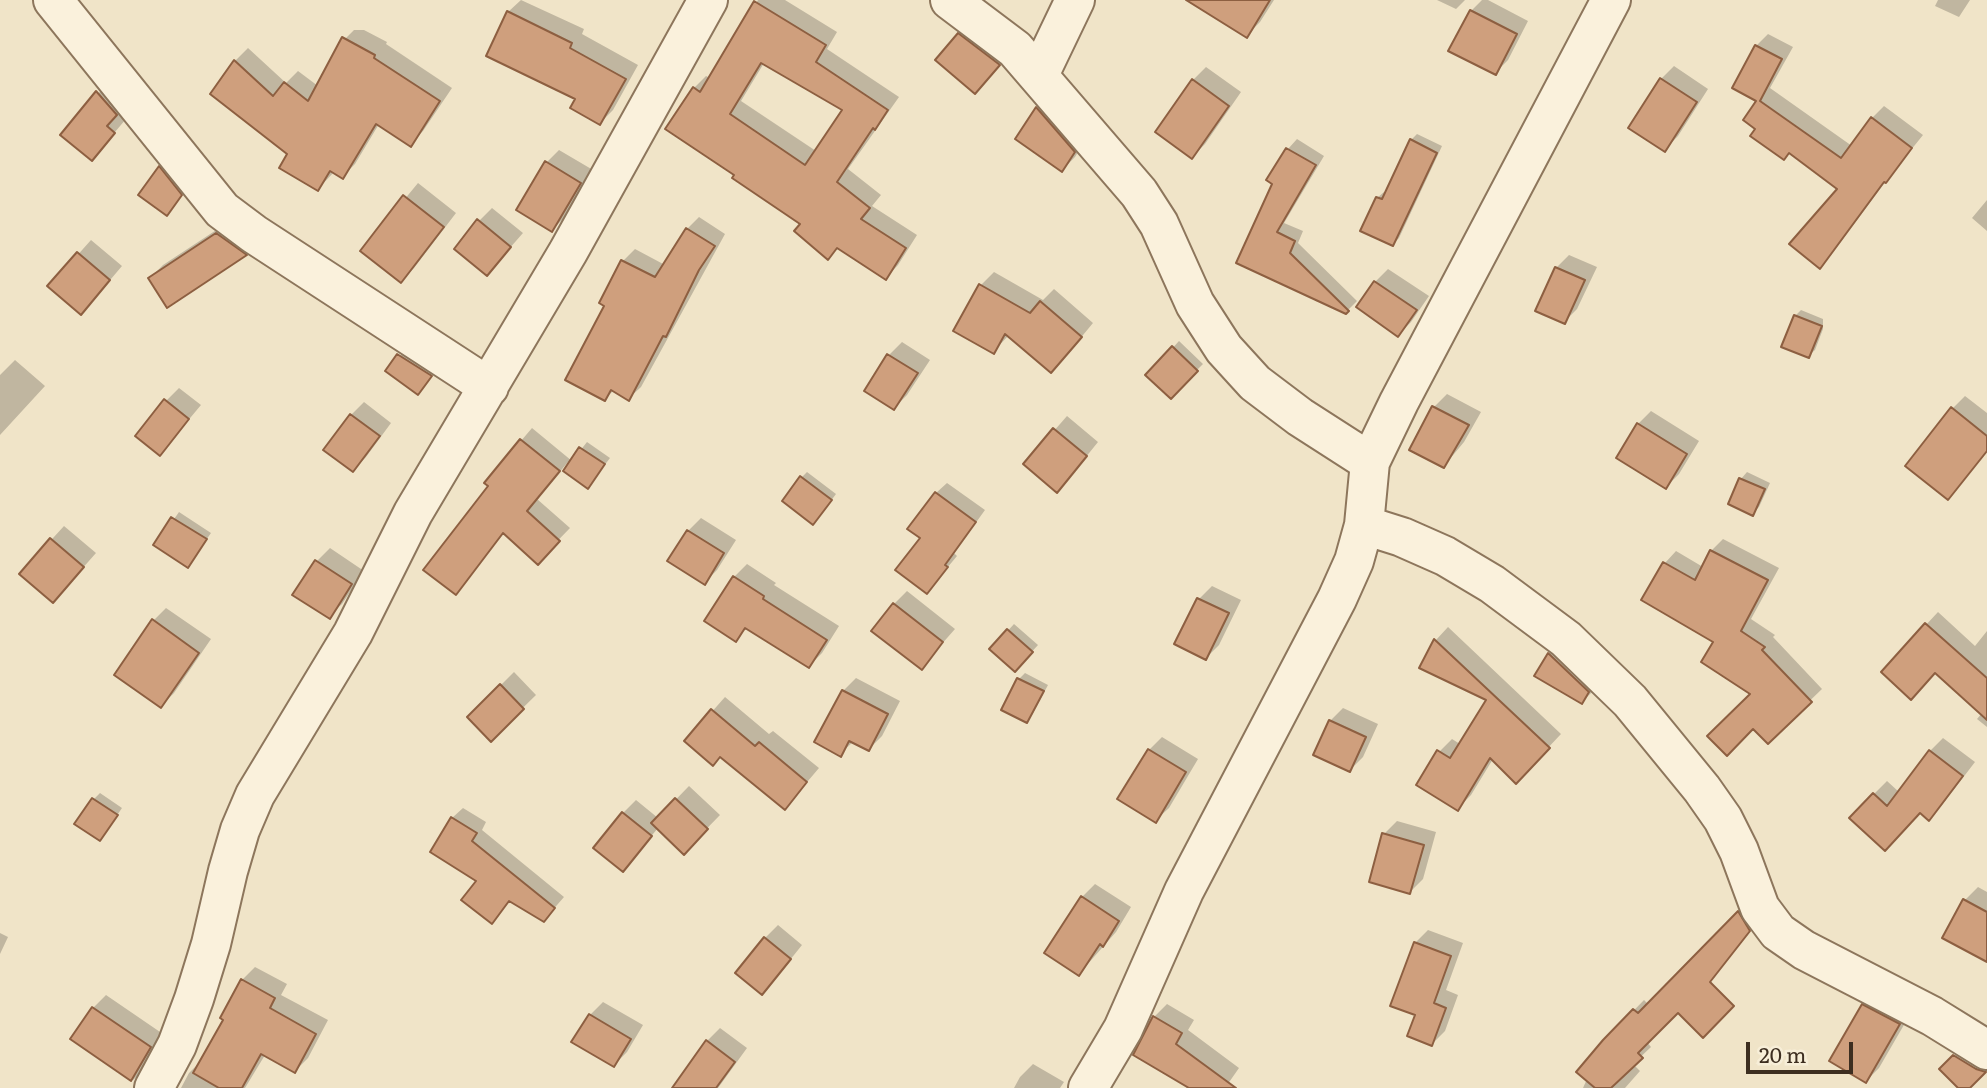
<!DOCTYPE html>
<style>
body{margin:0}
#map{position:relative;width:1987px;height:1088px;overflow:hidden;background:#f0e4c8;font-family:Literata,serif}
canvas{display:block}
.scale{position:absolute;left:1746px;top:1042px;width:107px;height:32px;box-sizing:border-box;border:4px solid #3d2e20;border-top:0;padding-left:9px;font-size:21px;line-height:24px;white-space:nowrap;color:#3d2e20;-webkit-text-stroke:5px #f7eed8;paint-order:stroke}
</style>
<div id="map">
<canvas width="1987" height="1088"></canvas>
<div class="scale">20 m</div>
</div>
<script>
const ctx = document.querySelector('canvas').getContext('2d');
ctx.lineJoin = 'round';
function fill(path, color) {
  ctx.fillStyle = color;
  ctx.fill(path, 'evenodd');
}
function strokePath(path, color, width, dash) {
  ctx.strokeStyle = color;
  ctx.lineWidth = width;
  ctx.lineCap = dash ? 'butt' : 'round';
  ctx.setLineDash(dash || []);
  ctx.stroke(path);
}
fill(new Path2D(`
 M521,0L584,29L582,34L638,65L613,110L600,123L508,12Z
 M758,0H785L837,32L827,49L899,97L848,169L881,195L872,206L917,235L898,265L886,278L838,247L828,257L802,224L736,175L694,88L706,76L710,78ZM764,63L844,109L816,151L741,101Z
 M1218,0H1274L1260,22L1247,35Z
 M1437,0H1465L1456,9Z
 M1482,0H1488L1528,21L1508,60L1495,73L1471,11Z
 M1938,0H1970L1959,17L1935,6Z
 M972,21L1011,51L988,79L959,34Z
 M354,30H364L387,42L386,44L452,88L423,131L410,144L379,124L355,164L342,177L334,172L318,189L289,154L212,93L235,61L248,48L286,83L298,71L318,86L341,43Z
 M1768,34L1793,47L1770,88L1852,146L1872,118L1884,106L1923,135L1886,181L1831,255L1820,267L1839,189L1758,128L1759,101L1756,46Z
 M1674,66L1708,89L1678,136L1665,149L1661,79Z
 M1206,67L1241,92L1205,144L1192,157L1193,80Z
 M110,80L126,119L92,159L63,135Z
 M1050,96L1087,138L1075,157L1062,170L1017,139L1038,108Z
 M1417,134L1442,146L1399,238L1393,244L1377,198L1384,192L1387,193L1411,140Z
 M1297,139L1324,156L1284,223L1303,231L1298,243L1357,301L1346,312L1238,262L1274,183L1269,180L1288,149Z
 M559,150L593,170L565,217L552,230L546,163Z
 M172,155L194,181L167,214L160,167Z
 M418,183L456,213L414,268L401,281L362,251Z
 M1987,200V231L1972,218Z
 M492,208L523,233L487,274L479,221Z
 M699,217L725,234L641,387L629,398L614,390L605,399L607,305L601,303L623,261L635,249L665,265L687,229Z
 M230,221L258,242L246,254L167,305L150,278L163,265Z
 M91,240L122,266L94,299L50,286Z
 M1569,255L1597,267L1577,309L1564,322L1556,268Z
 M1388,269L1429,296L1411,322L1398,335L1358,307L1375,282Z
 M994,272L1043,300L1054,289L1093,323L1064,358L1009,335L993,352L981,285Z
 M1801,310L1823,319V329L1815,350L1808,356L1795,316Z
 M1179,341L1203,364L1171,396L1148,375Z
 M412,342L443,362L418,393L388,370Z
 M902,342L930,360L907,395L894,408L867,390L889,355Z
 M15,360L45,386L0,435V375Z
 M179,388L201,405L160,454L166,401Z
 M1447,394L1481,412L1464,442L1444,466L1411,449L1434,407Z
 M1965,396L1987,413V452L1948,498L1952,409Z
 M364,402L391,423L366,457L353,470L351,415Z
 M1651,411L1699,441L1679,474L1666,487L1638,424Z
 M1067,416L1098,442L1069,478L1025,464Z
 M532,428L572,461L587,442L610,458L588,487L568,462L537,499L570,528L537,562L505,532L455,592L491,486L486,482Z
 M807,472L836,494L819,517L801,478Z
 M1747,472L1770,483L1759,507L1753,513L1730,503L1741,479Z
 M947,483L985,510L954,553L957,556L927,592L922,537L936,493Z
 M179,512L211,533L188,566L156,545Z
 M701,518L736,540L717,570L704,583L688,531Z
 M64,526L96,553L65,588L21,573Z
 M1723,539L1779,568L1751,619L1775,635L1773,637L1822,689L1768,741L1752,694L1716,641L1643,599L1665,563L1676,551L1703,567L1711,551Z
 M330,548L364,571L342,604L329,616L295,594L317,561Z
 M747,564L776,583L774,585L839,626L822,653L809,666L748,627L735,639L706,620L734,577Z
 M1212,586L1241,600L1219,645L1206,658L1177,643L1199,599Z
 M907,591L955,629L925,663L894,604Z
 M166,608L211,639L174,693L161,706L153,621Z
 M1938,612L1975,646L1987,631V727L1977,719L1982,713L1936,671H1883Z
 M1014,624L1038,645L1015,670L992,648Z
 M1448,627L1561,734L1529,768L1493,759L1471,795L1458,808L1439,752L1452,739L1460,744L1488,699L1422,667L1436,640Z
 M1562,641L1595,689L1582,702L1536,676L1549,654Z
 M514,672L536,695L491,739L469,717Z
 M1025,673L1048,685L1032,715L1026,721L1019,679Z
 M856,678L900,701L882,736L869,749L854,741L840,754L843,691Z
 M725,697L769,734L773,731L819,768L785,808L721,755L686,741Z
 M1343,708L1378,724L1363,757L1350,770L1330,721Z
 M1162,737L1198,759L1169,808L1156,820L1149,750Z
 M1943,738L1975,762L1942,805L1929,818L1920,811L1897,836L1874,794L1887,781L1899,792L1930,751Z
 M689,786L720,815L684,852L658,828L623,870V813L636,800L658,818Z
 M100,793L122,808L105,833L94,799Z
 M463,808L486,822L482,830L564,897L544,920L511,900L492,921L479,880L432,852L452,818Z
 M1397,821L1436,832L1423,879L1410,892L1384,834Z
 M1095,884L1131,907L1116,932L1079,974L1082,897Z
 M1978,887L1987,892V960L1945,937L1965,900Z
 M1749,903L1759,920L1710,981L1730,1008L1678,1010L1647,1042L1651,1047L1633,1064L1640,1071L1625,1088H1583L1604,1041L1644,1000L1649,1005Z
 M778,925L802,945L774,980L765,938Z
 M1428,930L1463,943L1446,990L1458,995L1445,1031L1432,1044L1415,943Z
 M0,933L8,937L0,954Z
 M255,967L287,984L281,995L328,1020L308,1058L295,1071L265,1055L245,1088H181L189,1073L202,1060L226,1019L242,980Z
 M1876,992L1912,1011L1879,1068L1866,1081L1863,1005Z
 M106,995L163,1034L146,1068L133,1080L72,1039L93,1008Z
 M603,1002L643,1025L627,1052L614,1065L590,1015Z
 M1167,1004L1194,1020L1188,1030L1239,1068L1225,1088H1186L1188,1085L1154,1017Z
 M720,1028L747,1048L718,1088H688L707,1041Z
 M1967,1043L1987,1068L1967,1088H1961L1942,1069Z
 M1033,1064L1064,1082L1060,1088H1014L1020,1077Z`), '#0003');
const building = new Path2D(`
 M1186,0H1270L1247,38Z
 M754,1L826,45L816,62L888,110L875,130L873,128L837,182L870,208L861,219L906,248L886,280L837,248L828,260L794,231L800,224L732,178L734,175L665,129L693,87L700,92ZM761,63L842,110L805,165L730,114Z
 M1470,10L1517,34L1496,75L1448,51Z
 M507,11L572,43L570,48L626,79L600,125L570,108L575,99L486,56Z
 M958,33L1000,65L975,94L935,60Z
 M342,37L375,55L374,58L440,101L411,147L376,124L343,179L330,171L318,191L279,168L287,154L210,94L234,60L273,96L284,82L308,101Z
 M1755,45L1782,59L1760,101L1841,158L1871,117L1912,148L1886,183L1884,182L1820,269L1789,244L1837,189L1789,153L1784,160L1750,136L1755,129L1743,120L1756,101L1732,88Z
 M1660,78L1697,102L1665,152L1628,128Z
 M1192,79L1229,106L1192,159L1155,132Z
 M96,91L117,115L107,126L115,133L92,161L60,135Z
 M1036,107L1075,152L1062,172L1015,139Z
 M1410,139L1437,153L1393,246L1360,231L1376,197L1382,199Z
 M1286,148L1316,165L1277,232L1295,241L1290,253L1349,311L1346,314L1236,263L1272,184L1266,180Z
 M545,161L581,183L552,232L516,210Z
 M159,166L182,195L167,216L138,195Z
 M403,195L444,227L401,283L360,251Z
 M477,219L511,247L487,276L454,249Z
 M686,228L715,246L699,270L666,337L663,336L629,401L611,390L605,401L565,380L604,306L599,303L621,260L655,277Z
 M216,233L247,255L167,308L148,278Z
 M77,252L110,280L81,315L47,286Z
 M1555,267L1585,280L1565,324L1535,311Z
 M1374,281L1417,310L1398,337L1356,307Z
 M979,284L1030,313L1040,301L1082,337L1051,373L1005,334L994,354L953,331Z
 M1794,315L1822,326L1809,358L1781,347Z
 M1172,346L1198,371L1171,399L1145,375Z
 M397,354L432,376L418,395L385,371Z
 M887,354L918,373L894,410L864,391Z
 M164,399L189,419L160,456L135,436Z
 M1432,406L1469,425L1444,468L1409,450Z
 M1951,407L1987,436V451L1948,500L1905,466Z
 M350,414L380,436L353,472L323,450Z
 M1637,423L1687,454L1666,489L1616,458Z
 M1053,428L1087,456L1057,493L1023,464Z
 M520,439L560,471L527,511L560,541L538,565L503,533L456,595L423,570L488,486L484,483Z
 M579,447L605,464L588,489L563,471Z
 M800,476L832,500L813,525L782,501Z
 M1739,478L1765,489L1753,516L1728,504Z
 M935,492L976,522L945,565L948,567L927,594L895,570L920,538L907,529Z
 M171,517L207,539L188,568L153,545Z
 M687,530L724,553L705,585L667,561Z
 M50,538L84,567L53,603L19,574Z
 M1710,550L1768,580L1741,631L1765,647L1762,650L1812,702L1768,744L1753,729L1727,756L1707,736L1750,694L1701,662L1713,642L1641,600L1663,562L1695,580Z
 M315,560L352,584L330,619L292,595Z
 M733,576L764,596L763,599L827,640L809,668L745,628L736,642L704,621Z
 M1197,598L1229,613L1206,660L1174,644Z
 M893,603L943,642L922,670L871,631Z
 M152,619L199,653L161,708L114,675Z
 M1925,623L1987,678V720L1935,673L1911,700L1881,672Z
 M1007,629L1033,652L1015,672L989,649Z
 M1434,639L1550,748L1516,784L1490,758L1458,811L1416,785L1437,750L1450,758L1486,700L1419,668Z
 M1548,653L1589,692L1582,704L1534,676Z
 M1017,678L1044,691L1027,723L1001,710Z
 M500,684L524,709L491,742L467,717Z
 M842,690L888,714L869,751L849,741L841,757L814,742Z
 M711,709L755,746L759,742L807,782L785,810L720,757L713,766L684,741Z
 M1329,720L1366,737L1350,772L1313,755Z
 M1148,749L1186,772L1156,823L1117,799Z
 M1929,750L1963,776L1929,821L1920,813L1885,851L1849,818L1873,793L1887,806Z
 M92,798L118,815L100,841L74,824Z
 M675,798L708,829L684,855L651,823Z
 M622,812L652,836L623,872L593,848Z
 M451,817L477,833L472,841L555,908L544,922L509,901L492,924L461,900L476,881L430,852Z
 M1382,833L1424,845L1410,894L1369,882Z
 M1081,896L1119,921L1103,947L1100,944L1079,976L1044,953Z
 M1963,899L1987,912V962L1942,938Z
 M1738,911L1750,931L1710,982L1734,1006L1703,1038L1678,1013L1638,1053L1643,1058L1611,1088H1595L1576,1072L1603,1040L1633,1009L1638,1013Z
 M764,937L791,959L762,995L735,973Z
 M1414,942L1451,956L1434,1003L1446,1008L1432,1046L1407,1036L1415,1015L1390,1006Z
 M241,979L275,998L270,1008L316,1034L295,1073L261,1054L242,1088H219L193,1073L223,1020L220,1018Z
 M1862,1004L1900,1024L1866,1083L1829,1061Z
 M92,1007L151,1047L131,1081L70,1039Z
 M589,1014L631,1039L614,1067L571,1042Z
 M1153,1016L1182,1033L1176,1044L1236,1088H1189L1133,1055Z
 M706,1040L735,1062L716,1088H672Z
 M1953,1055L1976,1069L1986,1072L1970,1088H1958L1939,1069Z`);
fill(building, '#cf9f7d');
strokePath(building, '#8d5f41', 2);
const minor = new Path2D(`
 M53,0L222,210L254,234L489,387
 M950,0L1015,49L1139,193L1159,224L1195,304L1224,349L1255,383L1300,417L1370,462
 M1039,75L1075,0
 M1364,525L1402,537L1445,556L1492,584L1566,639L1630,701L1702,789L1723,819L1739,851L1760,908L1778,932L1804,950L1932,1016L1987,1050
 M154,1088L177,1045L194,999L211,944L228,871L240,830L255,795L353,633L413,513L568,252L708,0
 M1088,1088L1123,1029L1184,891L1337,599L1354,561L1364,525L1370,462L1399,402L1611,0`);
strokePath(minor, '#8d765c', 42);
strokePath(minor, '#faf1dc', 38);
</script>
